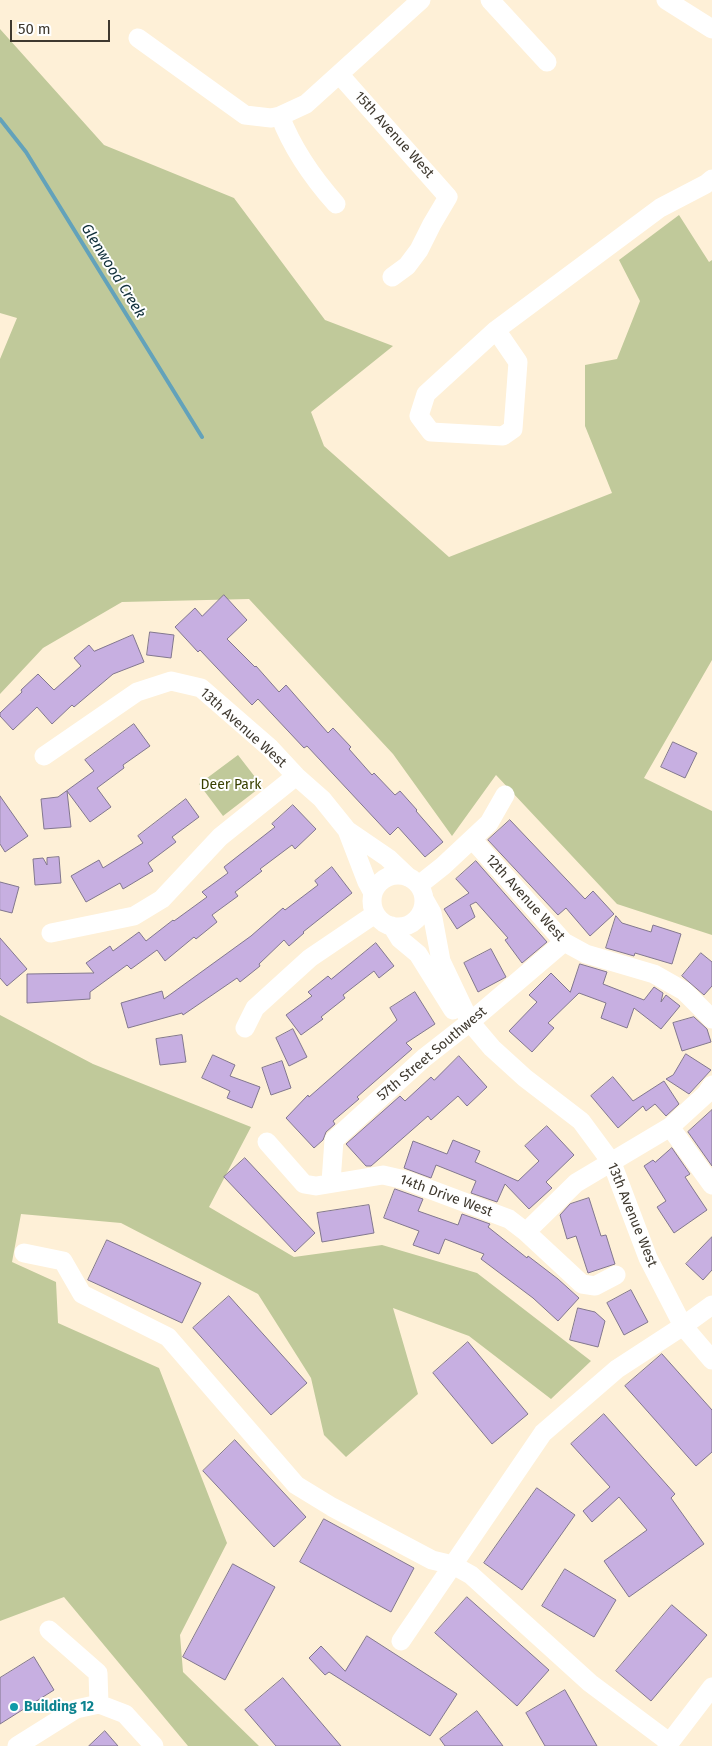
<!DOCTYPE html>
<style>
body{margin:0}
#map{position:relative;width:712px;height:1746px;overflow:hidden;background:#fef0d7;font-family:"Fira Sans",sans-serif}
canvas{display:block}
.scale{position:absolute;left:10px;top:20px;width:100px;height:22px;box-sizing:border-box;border:2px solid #3f392f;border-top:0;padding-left:6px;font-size:15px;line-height:18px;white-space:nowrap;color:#3f392f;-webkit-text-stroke:4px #fff;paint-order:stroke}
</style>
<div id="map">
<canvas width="712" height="1746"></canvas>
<div class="scale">50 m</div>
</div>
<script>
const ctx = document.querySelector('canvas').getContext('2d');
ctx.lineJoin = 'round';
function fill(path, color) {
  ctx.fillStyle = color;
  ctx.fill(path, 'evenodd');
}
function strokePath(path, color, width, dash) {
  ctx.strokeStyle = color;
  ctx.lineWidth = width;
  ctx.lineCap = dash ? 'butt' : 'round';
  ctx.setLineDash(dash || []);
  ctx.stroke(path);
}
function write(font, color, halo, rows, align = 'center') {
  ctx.font = font + ' "Fira Sans",sans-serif';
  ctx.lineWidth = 4;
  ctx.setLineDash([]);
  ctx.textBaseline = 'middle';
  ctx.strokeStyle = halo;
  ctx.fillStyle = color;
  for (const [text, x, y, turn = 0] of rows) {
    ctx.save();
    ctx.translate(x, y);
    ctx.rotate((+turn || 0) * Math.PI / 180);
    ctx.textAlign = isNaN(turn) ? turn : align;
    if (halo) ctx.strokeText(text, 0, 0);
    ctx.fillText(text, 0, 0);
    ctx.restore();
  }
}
fill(new Path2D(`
 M0,29L104,145L234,198L325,320L393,346L311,412L324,446L449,557L612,493L585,426V365L617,359L640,301L619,260L679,215L709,262L712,260V660L644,778L712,811V935L617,904L496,775L452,836L393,754L249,599L122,602L43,648L0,694V359L17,318L0,313Z
 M238,755L262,786L223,816L199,784Z
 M0,1015L93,1064L251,1127L209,1207L294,1257L382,1245L477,1273L591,1361L551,1399L469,1336L393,1308L418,1394L346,1457L324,1435L311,1378L258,1294L121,1223L21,1214L12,1262L56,1282L58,1323L159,1368L227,1543L180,1635L183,1672L259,1746H188L64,1597L0,1621Z`), '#c0c99a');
strokePath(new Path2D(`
 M0,119L26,152L202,437`), '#63a2ba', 4);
const building = new Path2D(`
 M224,595L247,620L227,639L255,667L256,666L279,692L286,685L328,733L333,728L351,747L349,749L372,775L374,773L395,795L400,791L417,810L416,811L443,842L425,857L398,827L390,835L307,746L304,748L258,699L252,705L200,650L198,652L175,627L195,608L202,616Z
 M150,632L174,635L171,658L147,655Z
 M133,635L144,662L113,674L74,707L72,705L52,724L37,707L13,730L0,716V713L22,692L21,690L38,674L54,690L81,666L74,658L89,645L94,651Z
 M134,724L150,746L123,765L124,768L97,788L111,807L90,822L67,791L71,827L44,829L41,799L58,797L94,771L85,760Z
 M673,742L697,753L685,778L661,767Z
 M0,796L28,836L5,852L0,844Z
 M186,799L199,817L172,837L176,842L148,863L153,871L123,889L120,883L86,902L71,876L99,860L103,868L143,843L138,836Z
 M293,805L316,829L295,849L292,845L260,869L262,871L235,892L238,896L212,915L217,922L196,939L194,937L165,961L157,950L131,969L127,965L90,992V999L27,1003V974L94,973L86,963L110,946L113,951L139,932L146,941L173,920L174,921L207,897L202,892L228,873L224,867L275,827L272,824Z
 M510,820L585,899L593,891L614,914L590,936L566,908L558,915L488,840Z
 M59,857L61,883L35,885L33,859L43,858L47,865V858Z
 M476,861L547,942L522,963L505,940L508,938L476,902L470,905L475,917L457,929L444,909L469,893L456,879Z
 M332,867L352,893L303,932L304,933L289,946L284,940L259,964L260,966L240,982L237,978L183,1015L182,1013L128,1028L121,1003L162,991L164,999L251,936L283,908L285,910L318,885L315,881Z
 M0,882L19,887L12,913L0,910Z
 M616,916L622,923L651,932L653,925L681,934L672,964L635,953L634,956L606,948Z
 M0,938L27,969L7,986L0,978Z
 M376,943L394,966L379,978L374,971L343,995L345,998L321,1017L323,1019L301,1035L286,1015L312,996L308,992L328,976L331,979Z
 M491,949L506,977L478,992L464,963Z
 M701,953L712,962V986L704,995L682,976Z
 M580,964L607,972L603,984L644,1000L654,987L663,993L661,1002L666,995L680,1006L661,1029L634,1008L627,1028L601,1018L606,1003L579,993L548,1023L554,1028L532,1052L509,1031L537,1002L529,995L551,973L570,992Z
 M415,992L435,1024L406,1043L412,1049L357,1097L359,1099L333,1121L335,1124L326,1132L323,1140L314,1148L286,1118L308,1095L309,1097L397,1020L390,1008Z
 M694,1017L707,1029L711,1042L682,1051L673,1023Z
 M293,1029L307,1057L289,1066L276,1038Z
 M182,1035L186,1062L160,1065L156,1039Z
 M686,1054L711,1070L689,1094L666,1079L673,1075Z
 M213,1055L235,1065L230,1076L260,1087L252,1108L227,1098L230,1091L202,1078Z
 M459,1056L487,1087L467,1106L458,1096L431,1120L428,1116L371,1166H366L346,1144L400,1096L405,1101L431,1077L434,1080Z
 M282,1061L291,1088L271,1095L262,1068Z
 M613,1077L633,1101L664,1081L679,1104L666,1116L655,1104L646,1111L643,1106L618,1128L591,1096Z
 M712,1110V1166L688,1132Z
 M547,1126L574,1155L546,1182L552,1188L529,1209L505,1184L497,1202L471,1193L476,1181L436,1165L431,1178L404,1168L413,1141L447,1154L453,1140L480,1151L475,1162L518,1181L539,1161L525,1146Z
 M672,1148L690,1174L685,1177L707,1210L674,1233L657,1207L666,1201L644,1166L653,1160L655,1162Z
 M245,1158L315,1233L295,1252L224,1177Z
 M395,1189L423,1199L418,1211L458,1225L462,1214L490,1224L488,1227L527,1258L528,1256L558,1279L579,1298L558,1321L533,1298L481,1259L484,1254L445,1239L439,1254L413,1245L419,1231L384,1218Z
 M589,1198L601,1236L606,1235L615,1264L588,1273L576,1236L567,1239L560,1215L570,1204Z
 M369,1205L374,1233L322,1242L317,1213Z
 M712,1237V1270L703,1280L686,1264Z
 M107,1240L201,1283L182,1323L88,1280Z
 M631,1290L648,1322L624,1335L607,1303Z
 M229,1296L307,1383L271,1415L193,1328Z
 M578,1308L595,1312L605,1321L598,1347L570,1340Z
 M468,1342L528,1414L492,1444L433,1373Z
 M662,1354L712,1410V1452L696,1466L625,1386Z
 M604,1414L675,1494L671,1498L704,1544L629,1597L604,1561L647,1530L619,1497L592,1522L583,1511L610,1487L571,1444Z
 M235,1440L306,1517L274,1547L203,1471Z
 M537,1488L575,1515L522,1590L484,1563Z
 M324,1519L414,1568L391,1612L300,1562Z
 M233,1564L275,1587L225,1680L183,1657Z
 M565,1569L616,1600L594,1637L542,1606Z
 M467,1597L549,1670L517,1706L435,1633Z
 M672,1605L707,1635L651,1701L616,1671Z
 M367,1636L457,1694L430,1736L329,1672L325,1675L309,1658L321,1646L345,1671Z
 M34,1657L54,1690L0,1724V1678Z
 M283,1678L341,1746H276L245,1710Z
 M565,1690L597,1746H545L526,1713Z
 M477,1711L503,1746H445L440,1739Z
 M105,1731L118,1746H89Z`);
fill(building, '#c7afe1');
strokePath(building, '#82778e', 1);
strokePath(new Path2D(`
 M490,0L547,62
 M666,0L712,29
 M138,38L245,115L271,118L280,116L306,104L421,0
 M339,74L448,197L432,224L419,250L407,266L392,277
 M280,116C293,150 312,177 336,204
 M496,330L518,362L513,429L503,436L431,432L419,416L426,394L496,330L660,208L706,184L712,179
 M44,756L137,692L171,681L201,688L270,748L296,776L322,799L347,830L367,882L373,893
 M347,830L388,858L408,877
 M472,839L564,942L586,954L654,974L684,991L712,1019
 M372 901a26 26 0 1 1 52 0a26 26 0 1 1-52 0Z
 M419,885L443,866L489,823L505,795
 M424,899L432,913L441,961L470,1022L492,1048L525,1078L581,1121L612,1163L648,1258L683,1326L712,1360
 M392,926L400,939L418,954L453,1010
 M51,933L134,916L162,899L220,837L296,776
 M245,1028L255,1008L310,958L375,914
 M670,1127L712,1185
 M267,1142L304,1184L316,1186L383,1175L405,1180L509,1219L526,1232L582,1284L595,1286L616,1275
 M331,1182L334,1140L424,1058L470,1022L564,942
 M526,1232L576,1183L670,1127L706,1094L712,1085
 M24,1253L63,1261L82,1294L168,1337L296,1485L332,1507L432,1560L453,1565L471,1575L590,1683L669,1742
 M49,1630L98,1673L99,1704
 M401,1641L543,1433L617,1369L683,1326L712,1305
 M17,1746L76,1709L99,1704L125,1714L154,1746
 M667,1746L712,1687`), '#fff', 19);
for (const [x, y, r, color] of [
 [14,1707,5,"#0f9aa8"]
]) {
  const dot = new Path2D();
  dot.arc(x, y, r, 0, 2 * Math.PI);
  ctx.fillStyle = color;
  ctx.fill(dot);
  strokePath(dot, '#fff', 2);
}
write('14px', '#3f392f', '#fff', [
 ["15th Avenue West",394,135,48],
 ["13th Avenue West",243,728,42],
 ["12th Avenue West",525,898,48],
 ["57th Street Southwest",432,1054,-40],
 ["14th Drive West",446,1196,20],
 ["13th Avenue West",632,1215,68]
]);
write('14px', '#394000', '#fff', [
 ["Deer Park",231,785]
]);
write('bold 14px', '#0d838f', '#fff', [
 ["Building 12",24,1707]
], 'left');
write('italic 15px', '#102f3a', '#fff', [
 ["Glenwood Creek",113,271,58]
]);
</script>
